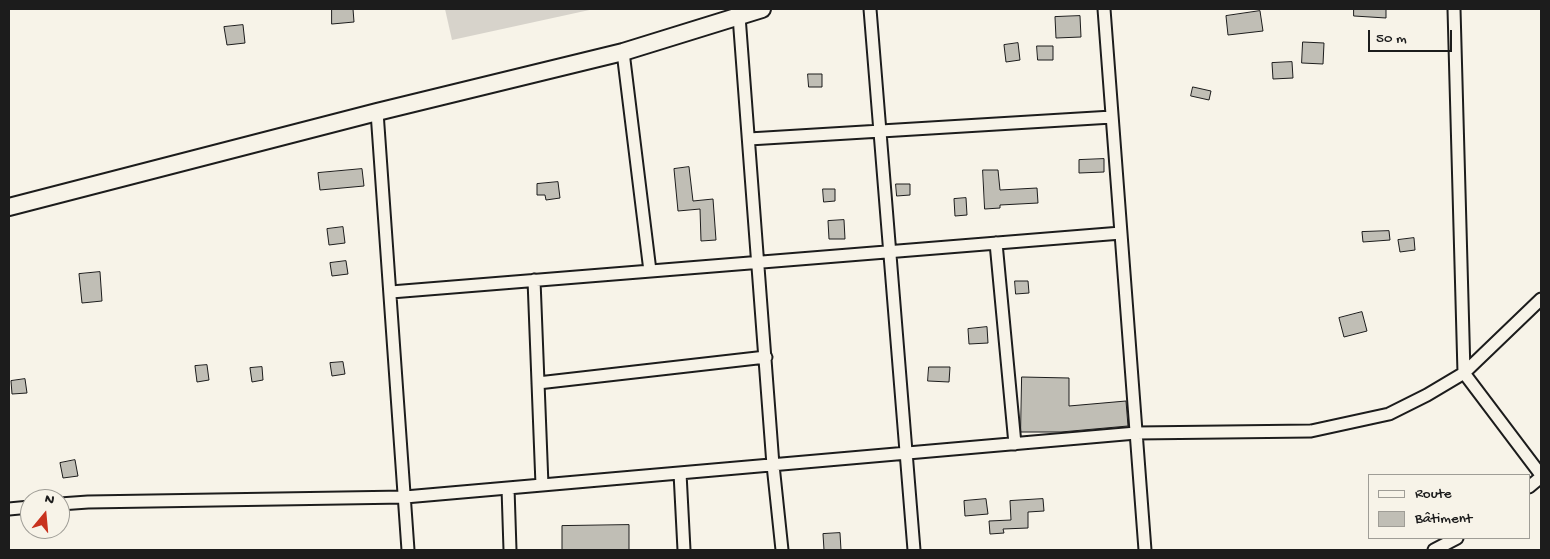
<!DOCTYPE html>
<meta charset="utf-8">
<style>
body{margin:0}
#map{position:relative;width:1550px;height:559px;overflow:hidden;background:#f7f3e8;font-family:"Gochi Hand",sans-serif}
canvas{display:block}
.frame{position:absolute;inset:0;border:10px solid #1c1c1c;pointer-events:none}
.legend{position:absolute;left:1368px;top:474px;width:162px;height:65px;box-sizing:border-box;background:#f7f3e8;border:1px solid #9f9d96;margin:0;padding:6px 9px;list-style:none;font-size:15px;color:#1c1c1c}
.legend li{display:flex;align-items:center;gap:10px;height:25px}
.legend b{width:25px;border:1px solid #9f9d96}
.north{position:absolute;left:20px;top:489px;width:50px;height:50px;box-sizing:border-box;background:#f7f3e8;border:1px solid #9f9d96;border-radius:50%;rotate:17deg;font-size:14px;font-weight:700;line-height:20px;text-align:center;color:#1c1c1c}
.north::after{content:'';display:block;margin:auto;width:18px;height:22px;background:#c8321e;clip-path:polygon(50% 0,100% 100%,50% 72%,0 100%)}
.scale{position:absolute;left:1368px;top:30px;width:84px;height:22px;box-sizing:border-box;border:2px solid #1c1c1c;border-top:0;padding-left:6px;font-size:15px;line-height:18px;white-space:nowrap;color:#1c1c1c;-webkit-text-stroke:4px #f7f3e8;paint-order:stroke}
</style>
<div id="map">
<canvas width="1550" height="559"></canvas>
<div class="frame"></div>
<ul class="legend">
<li><b style="height:6px;background:#f7f3e8"></b>Route</li>
<li><b style="height:14px;background:#c0beb5"></b>Bâtiment</li>
</ul>
<div class="north">N</div>
<div class="scale">50 m</div>
</div>
<script>
const ctx = document.querySelector('canvas').getContext('2d');
ctx.lineJoin = 'round';
function fill(path, color) {
  ctx.fillStyle = color;
  ctx.fill(path, 'evenodd');
}
function strokePath(path, color, width, dash) {
  ctx.strokeStyle = color;
  ctx.lineWidth = width;
  ctx.lineCap = dash ? 'butt' : 'round';
  ctx.setLineDash(dash || []);
  ctx.stroke(path);
}
fill(new Path2D(`
 M445,9H594L452,40Z`), '#d7d3cb');
const building = new Path2D(`
 M332,9H353L354,22L332,24Z
 M1354,9H1386V18L1354,16Z
 M1260,11L1263,31L1228,35L1226,16Z
 M1080,16L1081,37L1056,38L1055,17Z
 M243,25L245,43L227,45L224,27Z
 M1303,42L1324,43L1323,64L1302,63Z
 M1018,43L1020,60L1006,62L1004,45Z
 M1037,46H1053V60H1038Z
 M1292,62L1293,78L1273,79L1272,63Z
 M808,74H822V87H809Z
 M1193,87L1211,91L1209,100L1191,96Z
 M1104,159V172L1079,173V160Z
 M689,167L693,201L713,199L716,240L701,241L700,209L678,211L674,169Z
 M362,169L364,186L320,190L318,173Z
 M983,170H998L1000,190L1037,188L1038,203L1000,205V208L985,209Z
 M558,182L560,198L546,200L545,195H537V184Z
 M896,184H910V195L897,196Z
 M823,189H835V201L824,202Z
 M966,198L967,215L955,216L954,199Z
 M844,220L845,239H829L828,221Z
 M343,227L345,243L329,245L327,229Z
 M1389,231L1390,240L1363,242L1362,232Z
 M1414,238L1415,250L1400,252L1398,240Z
 M346,261L348,274L332,276L330,263Z
 M100,272L102,301L82,303L79,274Z
 M1015,281H1028L1029,293L1016,294Z
 M1362,312L1367,331L1344,337L1339,318Z
 M987,327L988,343L969,344L968,329Z
 M343,362L345,374L332,376L330,363Z
 M207,365L209,380L197,382L195,366Z
 M262,367L263,380L252,382L250,368Z
 M929,367H950L949,382L928,381Z
 M1022,377L1069,378V406L1126,401L1128,426L1061,432H1021Z
 M25,379L27,393L12,394L11,381Z
 M75,460L78,476L63,478L60,463Z
 M986,499L988,514L965,516L964,501Z
 M1043,499L1044,511L1028,512V528L1003,529L1004,533L990,534L989,521L1011,520L1010,501Z
 M629,525V550H562V526Z
 M840,533L841,550H824L823,534Z`);
fill(building, '#c0beb5');
strokePath(building, '#1c1c1c', 1);
const minor = new Path2D(`
 M870,9L914,550
 M1104,9L1145,550
 M1454,9L1464,373L1541,475
 M739,16L773,465L782,550
 M623,52L650,271
 M377,112L408,550
 M749,139L1112,117
 M996,243L1015,444
 M534,280L542,485
 M391,292L1121,233
 M538,383L766,357
 M680,473L684,550
 M1529,487L1541,477
 M508,488L510,550
 M60,504L88,502L405,497L1136,433L1311,431L1389,414L1427,395L1464,373L1541,299
 M9,509L30,507
 M1434,550L1457,538`);
const highway = new Path2D(`
 M9,207L377,112L623,52L762,9`);
strokePath(minor, '#1c1c1c', 15);
strokePath(highway, '#1c1c1c', 20);
strokePath(minor, '#f7f3e8', 11);
strokePath(highway, '#f7f3e8', 16);
</script>
